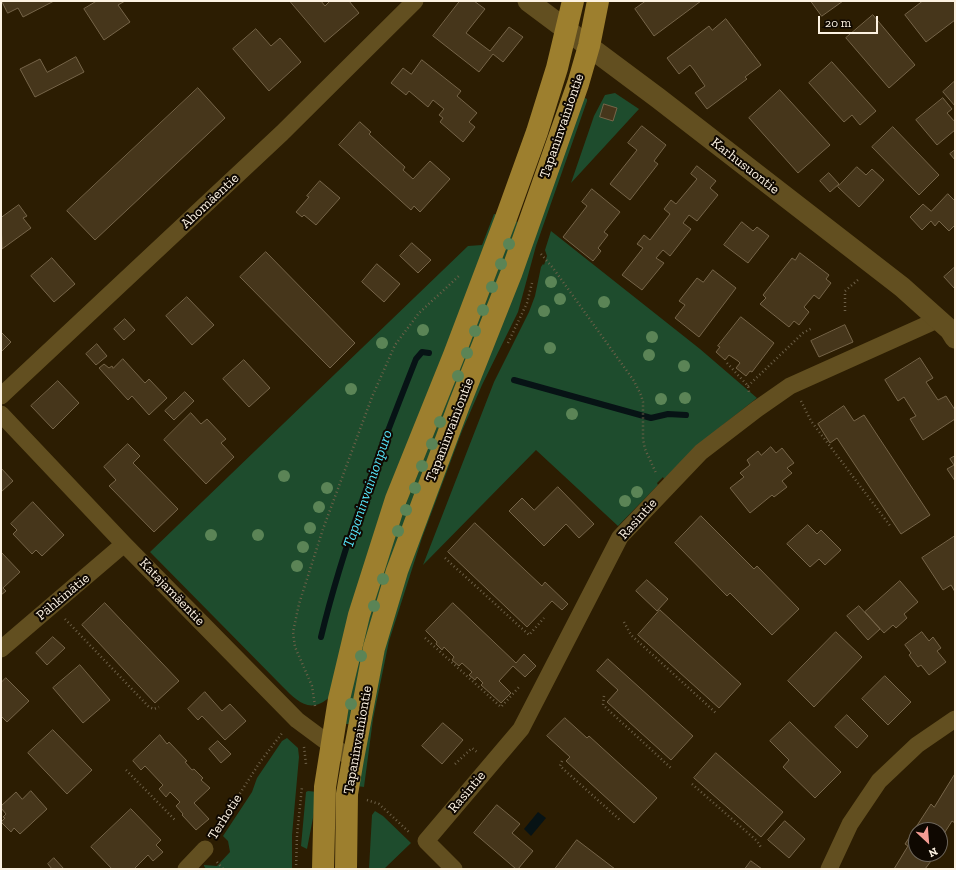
<!DOCTYPE html>
<meta charset="utf-8">
<style>
body{margin:0}
#map{position:relative;width:956px;height:870px;overflow:hidden;background:#2c1d02;font-family:"Zilla Slab",serif}
canvas{display:block}
.frame{position:absolute;inset:0;border:2px solid #fcf2e2;pointer-events:none}
.north{position:absolute;left:908px;top:822px;width:40px;height:40px;box-sizing:border-box;background:#0f0801;border:1px solid #6e665b;border-radius:50%;rotate:154deg;font-size:11px;font-weight:700;line-height:16px;text-align:center;color:#fcf2e2}
.north::after{content:'';display:block;margin:auto;width:14px;height:18px;background:#f59c93;clip-path:polygon(50% 0,100% 100%,50% 72%,0 100%)}
.scale{position:absolute;left:818px;top:16px;width:60px;height:18px;box-sizing:border-box;border:2px solid #fcf2e2;border-top:0;padding-left:5px;font-size:12px;line-height:14px;white-space:nowrap;color:#fcf2e2;-webkit-text-stroke:3px #0f0801;paint-order:stroke}
</style>
<div id="map">
<canvas width="956" height="870"></canvas>
<div class="frame"></div>
<div class="north">N</div>
<div class="scale">20 m</div>
</div>
<script>
const ctx = document.querySelector('canvas').getContext('2d');
ctx.lineJoin = 'round';
function fill(path, color) {
  ctx.fillStyle = color;
  ctx.fill(path, 'evenodd');
}
function strokePath(path, color, width, dash) {
  ctx.strokeStyle = color;
  ctx.lineWidth = width;
  ctx.lineCap = dash ? 'butt' : 'round';
  ctx.setLineDash(dash || []);
  ctx.stroke(path);
}
function write(font, color, halo, rows, align = 'center') {
  ctx.font = font + ' "Zilla Slab",serif';
  ctx.lineWidth = 4;
  ctx.setLineDash([]);
  ctx.textBaseline = 'middle';
  ctx.strokeStyle = halo;
  ctx.fillStyle = color;
  for (const [text, x, y, turn = 0] of rows) {
    ctx.save();
    ctx.translate(x, y);
    ctx.rotate((+turn || 0) * Math.PI / 180);
    ctx.textAlign = isNaN(turn) ? turn : align;
    if (halo) ctx.strokeText(text, 0, 0);
    ctx.fillText(text, 0, 0);
    ctx.restore();
  }
}
fill(new Path2D(`
 M615,93L639,109L571,183L594,116L605,95Z
 M583,97L587,99V101L536,246L518,312L482,385L462,431L422,538L389,641L373,719L364,787L357,786L395,598Z
 M494,214L501,215L331,696C310,715 298,702 282,686L150,552L468,246L482,245Z
 M513,220L518,222L513,242L350,724H346L343,717L371,594Z
 M551,231L700,349L757,398L724,424L664,479L663,477L657,483L658,485L618,526L536,450L423,565L494,382L529,312L535,296L541,267L543,264L544,265L547,256L545,250Z
 M287,738L298,748L299,757L292,835V869H206L204,866V865L217,866L230,852L228,841L223,836L252,792L257,778L282,741Z
 M308,791L318,792L307,849L301,846L306,792Z
 M375,811L383,816L411,843L384,869H369L372,815Z`), '#1e4c2d');
fill(new Path2D(`
 M538,812L546,818L531,836L524,829Z`), '#071315');
strokePath(new Path2D(`
 M514,380L651,418L668,414L686,415
 M321,637C344,542 380,450 416,359L422,352L429,353`), '#071315', 6);
const building = new Path2D(`
 M2,1H54L23,17L18,8L8,13Z
 M97,1H125L118,5L130,22L104,40L84,9Z
 M290,1H321L325,6L330,1H349L359,13L325,42Z
 M460,1H474L485,9L466,33L490,51L509,27L523,37L503,62L493,54L479,72L433,36Z
 M646,1H701L654,36L635,9Z
 M811,1H843L822,16Z
 M923,1H955V20L926,42L905,15Z
 M873,15L915,65L889,88L846,38Z
 M726,19L761,65L745,77L747,79L707,109L695,93L705,86L694,70L690,65L679,74L667,58L709,26L712,30Z
 M256,29L271,46L280,38L301,62L269,91L233,49Z
 M76,57L84,72L35,97L20,69L40,59L47,72Z
 M422,60L461,91L457,96L477,113L469,122L475,127L463,142L440,122L443,118L439,115L444,109L433,100L428,107L409,91L406,95L391,83L403,68L411,74Z
 M832,62L876,111L860,125L852,115L844,122L809,83Z
 M955,81V106L943,92Z
 M198,88L225,118L95,240L67,211Z
 M780,90L830,145L798,173L749,118Z
 M943,98L952,109L947,113L955,122V130L937,145L916,120Z
 M604,104L617,108L613,121L600,117Z
 M360,122L371,132L369,134L405,167L403,170L413,179L430,161L450,179L420,212L414,206L411,210L339,145Z
 M642,126L666,145L654,161L658,164L630,200L610,184L637,150L628,143Z
 M893,127L939,175L919,195L872,147Z
 M955,150V160L950,154Z
 M697,166L716,181L710,188L718,195L697,221L689,215L683,223L691,229L670,256L663,250L656,258L664,263L642,290L622,275L643,248L637,244L644,235L650,240L670,214L664,209L671,200L676,204L697,179L691,174Z
 M857,167L866,175L872,169L884,180L859,207L838,187Z
 M829,173L839,184L830,192L820,181Z
 M320,181L340,198L316,225L304,215L302,217L296,212L309,197L307,196Z
 M592,189L620,212L604,232L608,235L598,248L601,251L593,261L563,237L587,206L582,202Z
 M948,194L955,201V225L949,231L939,221L935,226L931,221L922,230L910,217L923,204L931,211Z
 M19,205L27,216L23,218L31,228L2,249L1,218Z
 M742,222L753,231L757,227L769,236L748,263L724,245Z
 M412,243L431,260L418,273L400,256Z
 M266,252L355,343L330,368L240,277Z
 M800,253L829,275L826,279L831,283L819,299L814,295L804,307L809,312L799,325L794,321L789,327L760,304L766,298L763,295L792,258L795,260Z
 M52,258L75,284L54,302L31,276Z
 M377,264L400,284L384,302L362,282Z
 M955,267V288H954L944,277Z
 M713,270L736,288L699,337L675,318L685,305L679,301L697,278L703,282Z
 M187,297L214,325L192,345L166,316Z
 M741,317L774,343L752,372L750,371L746,376L736,368L740,363L738,361L729,355L725,360L716,352L720,347L718,346Z
 M125,319L135,330L124,340L114,329Z
 M845,325L853,342L819,357L811,341Z
 M1,332L11,342L1,352Z
 M97,344L107,356L96,365L86,354Z
 M920,358L933,378L926,382L938,400L946,396L955,410V419L923,440L910,419L916,416L904,397L898,401L885,380Z
 M123,359L145,383L149,379L167,398L149,415L132,396L128,400L99,368L104,364L109,368L112,366L113,368Z
 M244,360L270,388L249,407L223,379Z
 M58,381L79,403L53,429L31,406Z
 M185,392L194,401L174,420L165,411Z
 M844,406L854,421L864,415L930,515L901,534L837,438L830,443L818,424Z
 M191,413L201,424L207,419L226,439L221,443L234,457L206,484L164,440Z
 M128,444L140,456L133,463L178,509L154,532L109,486L116,480L104,467Z
 M771,447L776,453L782,448L794,463L787,468L792,473L782,481L787,487L774,497L772,495L750,513L730,488L744,477L740,473L750,465L747,460L758,451L761,455Z
 M955,456V481L947,469L954,465L950,459Z
 M1,468L13,481L1,492Z
 M558,487L594,524L579,538L566,524L544,546L509,511L522,498L534,510Z
 M33,502L64,535L42,556L36,550L32,554L13,534L17,530L11,524Z
 M701,516L754,569L757,566L799,609L772,635L730,593L727,596L675,543Z
 M475,523L542,586L545,582L568,604L562,610L552,601L527,627L448,552Z
 M808,525L817,534L821,530L841,550L825,565L819,559L810,567L787,544Z
 M955,536V592L951,585L943,590L922,558Z
 M1,552L20,572L3,588L6,591L1,595Z
 M647,580L668,599L657,611L636,591Z
 M900,581L918,602L904,614L907,618L896,628L893,625L884,633L865,612Z
 M105,603L179,681L155,703L82,625Z
 M453,603L516,663L524,654L536,666L525,677L513,666L499,681L511,693L501,703L481,685L483,683L477,677L475,680L469,675L472,672L462,663L459,666L452,660L454,657L444,647L442,650L436,644L437,642L426,631Z
 M859,606L880,629L868,640L847,616Z
 M660,610L741,684L719,708L638,635Z
 M836,632L862,657L814,707L788,681Z
 M922,632L929,641L933,637L941,648L937,651L946,662L929,675L921,665L918,667L909,655L911,653L905,645Z
 M53,637L65,648L47,665L36,653Z
 M608,659L693,736L671,760L607,702L618,690L597,671Z
 M80,665L110,700L83,723L53,688Z
 M885,676L911,702L888,725L862,699Z
 M6,678L29,701L7,722L1,716V683Z
 M205,692L222,711L230,704L246,721L225,740L202,716L198,720L188,709Z
 M847,715L868,736L857,748L835,727Z
 M565,718L587,738L589,736L657,798L634,823L566,761L570,757L547,736Z
 M790,722L841,772L815,798L783,767L789,760L770,741Z
 M443,723L463,740L442,764L422,746Z
 M53,730L92,770L67,794L28,753Z
 M160,735L167,744L169,742L187,761L185,762L192,770L194,769L203,778L201,780L210,788L194,803L209,819L196,830L182,815L183,814L176,806L180,802L170,792L166,797L159,789L163,785L145,766L141,770L133,761Z
 M218,741L231,754L221,763L209,749Z
 M716,753L783,812L761,837L694,778Z
 M955,774V823L952,821L940,840V830H916V854H931L928,859L931,861L925,869H894L908,846L905,844L931,804L934,807Z
 M31,791L47,809L20,834L14,828L11,832L1,822L5,818L3,817L6,814L1,808V806L16,792L22,799Z
 M497,805L520,824L512,833L533,851L518,869H516L474,833Z
 M131,809L161,840L156,845L163,852L153,861L148,855L134,869H112L91,847Z
 M785,821L805,839L789,858L768,840Z
 M577,840L615,869H555Z
 M54,858L64,869H52L48,864Z
 M751,861L762,869H745Z`);
fill(building, '#46361b');
strokePath(building, '#766549', 1);
strokePath(new Path2D(`
 M541,254L553,268L634,381L641,395L643,402V439L645,449L656,473
 M845,311V291L859,279
 M508,343L527,303L532,283
 M727,363L748,386L749,392
 M748,386L803,333L812,328
 M801,401L811,421L891,527
 M445,558L529,635L544,618
 M65,619L149,707L154,709L159,707
 M624,622L631,635L716,713
 M425,638L501,707L519,687
 M604,696L603,705L671,768
 M315,706L312,686L295,647L293,632L299,604L323,529L372,397L395,345L419,313L460,275
 M304,747L306,764
 M562,761L560,766L621,821
 M455,764L472,748L477,752
 M126,770L176,821
 M692,784L757,841L762,849
 M367,800L379,804L410,833
 M214,834L260,762L283,732
 M217,862L223,869
 M296,869L297,835L302,787`), '#6d6048', 2.5, [1, 3]);
strokePath(new Path2D(`
 M1,396L282,133L415,1
 M1,414L124,544L297,720L332,746L353,759
 M1,649L124,544
 M186,869L205,849
 M454,869L426,841L521,729L620,537L701,452L757,409L790,386L937,320
 M829,869L850,824L879,781L917,745L955,719`), '#624f20', 17);
strokePath(new Path2D(`
 M528,1L658,98L902,287L950,330L955,338`), '#624f20', 21);
strokePath(new Path2D(`
 M323,869L325,787L339,699L359,615L396,499L454,355L506,218L537,132L557,68L573,1
 M346,869L347,794L353,759L374,648L397,571L459,405L511,274L578,84L589,46L598,1`), '#9d7f2e', 22);
ctx.fillStyle = '#5b8456';
for (const [x, y] of [
 [509,244],
 [501,264],
 [551,282],
 [492,287],
 [560,299],
 [604,302],
 [483,310],
 [544,311],
 [423,330],
 [475,331],
 [652,337],
 [382,343],
 [550,348],
 [467,353],
 [649,355],
 [684,366],
 [458,376],
 [351,389],
 [685,398],
 [661,399],
 [572,414],
 [440,422],
 [432,444],
 [422,466],
 [284,476],
 [327,488],
 [415,488],
 [637,492],
 [625,501],
 [319,507],
 [406,510],
 [310,528],
 [398,531],
 [211,535],
 [258,535],
 [303,547],
 [297,566],
 [383,579],
 [374,606],
 [361,656],
 [351,704]
]) {
  ctx.beginPath();
  ctx.arc(x, y, 6, 0, 2 * Math.PI);
  ctx.fill();
}
write('14px', '#fcf2e2', '#0f0801', [
 ["Tapaninvainiontie",562,126,-71],
 ["Karhusuontie",745,166,38],
 ["Ahomäentie",210,201,-43],
 ["Tapaninvainiontie",450,430,-69],
 ["Rasintie",638,519,-48],
 ["Katajamäentie",172,592,46],
 ["Pähkinätie",63,597,-40],
 ["Tapaninvainiontie",358,740,-80],
 ["Rasintie",467,792,-50],
 ["Terhotie",225,817,-58]
]);
write('italic 15px', '#55e4f9', '#0f0801', [
 ["Tapaninvainionpuro",368,489,-71]
]);
</script>
